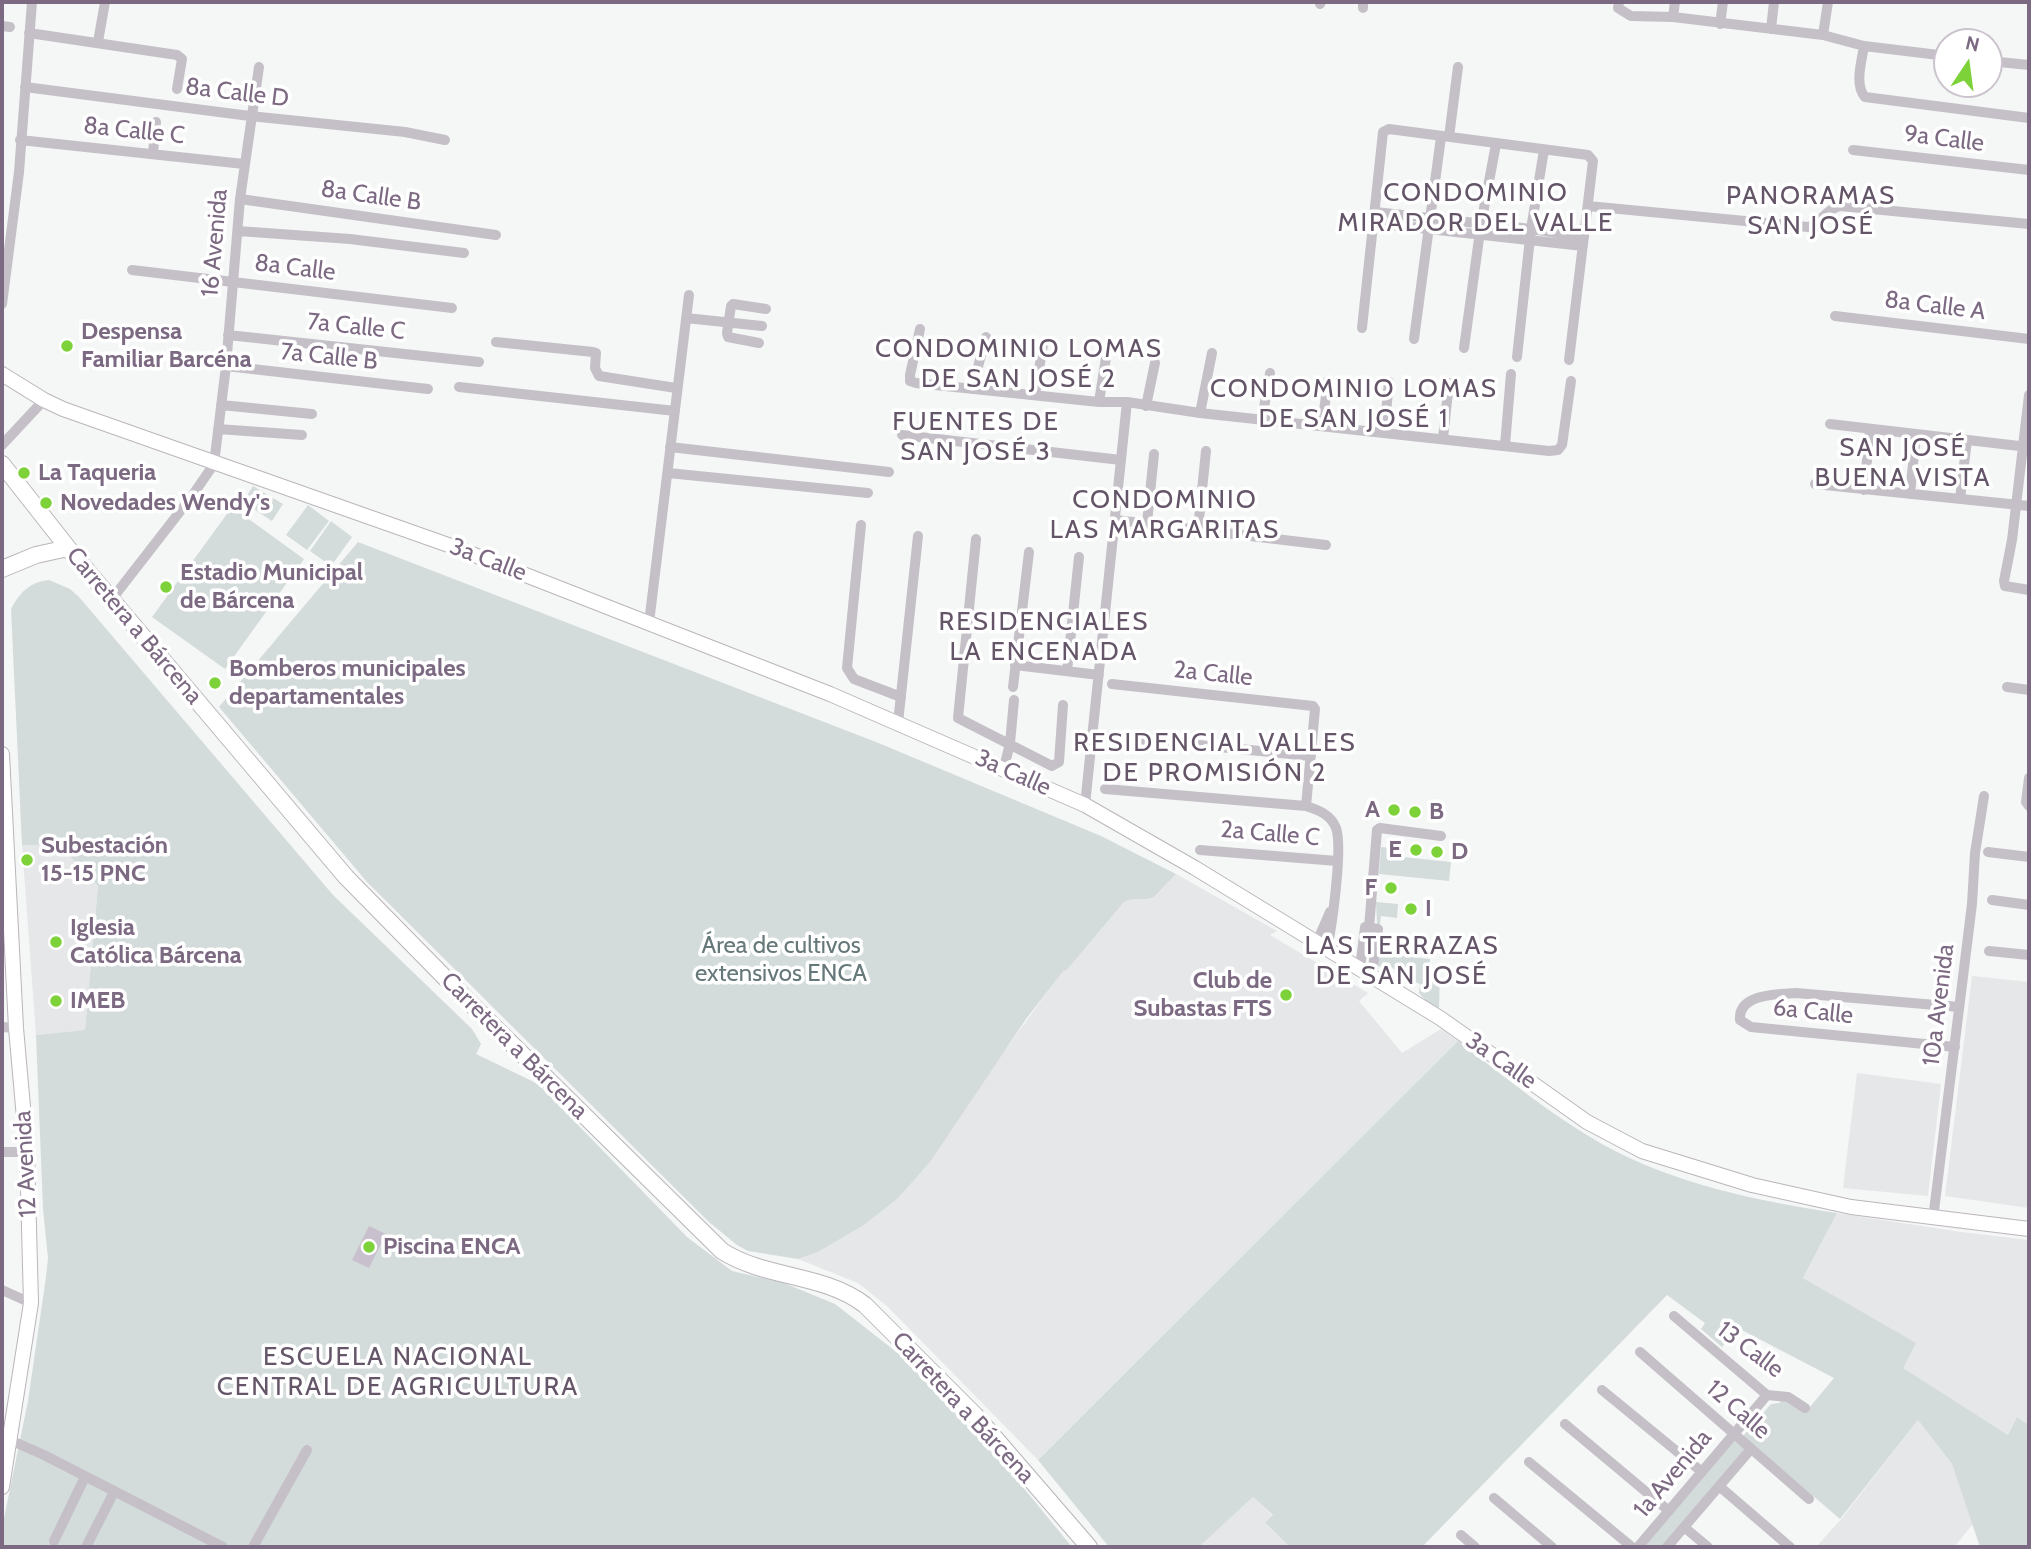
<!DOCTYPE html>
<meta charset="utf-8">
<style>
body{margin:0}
#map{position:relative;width:2031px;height:1549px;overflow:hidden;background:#f4f7f5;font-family:Cabin,sans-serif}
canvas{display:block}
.frame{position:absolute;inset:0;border:4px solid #7c6982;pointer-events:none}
.north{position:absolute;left:1933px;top:28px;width:70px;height:70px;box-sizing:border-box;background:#fff;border:2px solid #cbc3cd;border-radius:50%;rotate:13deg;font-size:19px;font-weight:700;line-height:28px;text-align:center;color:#7c6982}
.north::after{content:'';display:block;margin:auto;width:24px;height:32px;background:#7dd239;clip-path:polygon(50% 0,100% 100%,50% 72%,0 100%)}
</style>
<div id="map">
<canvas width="2031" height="1549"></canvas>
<div class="frame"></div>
<div class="north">N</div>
</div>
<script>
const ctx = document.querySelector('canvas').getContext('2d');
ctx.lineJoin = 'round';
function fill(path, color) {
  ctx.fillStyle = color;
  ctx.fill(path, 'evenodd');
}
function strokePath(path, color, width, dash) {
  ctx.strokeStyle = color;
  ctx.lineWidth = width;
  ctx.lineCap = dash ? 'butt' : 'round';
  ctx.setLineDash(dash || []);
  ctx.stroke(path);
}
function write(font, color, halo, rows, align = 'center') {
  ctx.font = font + ' Cabin,sans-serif';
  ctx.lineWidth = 7;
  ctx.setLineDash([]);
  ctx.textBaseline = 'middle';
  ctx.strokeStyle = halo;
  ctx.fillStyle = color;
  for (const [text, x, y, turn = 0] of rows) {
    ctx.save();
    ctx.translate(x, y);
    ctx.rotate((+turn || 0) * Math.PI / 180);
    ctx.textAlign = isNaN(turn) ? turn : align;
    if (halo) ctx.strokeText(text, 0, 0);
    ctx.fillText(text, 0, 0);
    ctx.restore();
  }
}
fill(new Path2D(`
 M22,845H55L83,868L98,886L85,1030L36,1035Z
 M1176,874L1277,931L1270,935L1368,993L1359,1001L1402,1053L1441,1029L1458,1041L1038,1460L888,1307L858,1283L798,1259L818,1252L864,1225L897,1199L1064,969L1066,971L1124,902L1133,897L1150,899L1154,897Z
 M1972,976L2029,982V1208L1945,1196Z
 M1857,1073L1941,1084L1928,1196L1843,1188Z
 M1837,1213L1961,1232L2029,1240V1425L2017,1417L2008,1435L1902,1368L1915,1344L1803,1278Z
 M1918,1420L1952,1464L1973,1524L1954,1547H1816L1843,1517Z
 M1253,1497L1273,1516L1265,1524L1290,1547H1199Z`), '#e6e7e8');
fill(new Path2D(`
 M253,486L283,504L272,521L243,502Z
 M308,505L329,521L307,550L286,535Z
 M232,507L304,559L225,669L152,617Z
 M331,521L352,537L331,566L310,551Z
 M358,542L876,742L1101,836L1176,874L1154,897C1144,902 1136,896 1124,902L1066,971L1064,970L1026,1019L930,1162L897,1199L864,1225L818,1252L798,1259L748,1251L737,1245L709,1222L367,882L219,707Z
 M49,580L70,589L79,597L333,895L472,1029L481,1044L476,1054L538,1084L687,1237L732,1271L784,1283L835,1304L899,1354L1008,1469L1072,1547H2V1528L28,1401L46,1277L48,1258L43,1209L36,1035L85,1030L98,886L83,868L55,845H22L11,609C20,592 30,582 49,580Z
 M1381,847L1401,849L1403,857L1451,862L1449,881L1379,874Z
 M1376,902L1398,904L1397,918L1381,916L1380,924H1377Z
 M1381,934H1383L1382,947L1389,948V954L1430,959L1429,972L1440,973L1439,1008L1427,1002L1419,993L1420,984L1405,978L1385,962H1383L1382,969L1378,965Z
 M1458,1041C1505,1077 1551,1115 1602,1144C1674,1184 1757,1201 1837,1213L1803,1278L1916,1343L1903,1368L2008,1435L2017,1417L2029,1425V1547H1980L1952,1464L1918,1420L1840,1519L1743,1436L1771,1404L1779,1403L1785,1397L1805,1413L1834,1378L1738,1328L1722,1347L1701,1329L1705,1323L1667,1295L1422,1547H1290L1265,1523L1273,1515L1253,1497L1199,1547H1109L1038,1460Z
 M1734,1434L1751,1449L1667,1547H1638Z`), '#d4dbdb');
fill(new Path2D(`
 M369,1226L386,1234L369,1268L352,1260Z`), '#c8c1cd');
const secondary = new Path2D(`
 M2,374L44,400L63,409L454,547L830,694L1085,805L1195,868L1440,1018L1587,1122L1642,1151L1752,1185L1851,1207L2029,1229
 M2,754L16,1028L27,1152L31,1303L2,1487`);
const primary = new Path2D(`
 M2,464L68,548L346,877L459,992L722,1251C766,1279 823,1273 865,1305L975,1415L1089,1547
 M2,569L36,555L68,548`);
strokePath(secondary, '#bbb5bd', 16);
strokePath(primary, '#b9b4bb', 18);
strokePath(new Path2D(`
 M1619,2L1618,8L1631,16L1673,17L1823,35L1864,46L1947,56
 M1320,4L1321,2
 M1363,8V2
 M1673,17L1675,2
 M1720,24L1723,2
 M2,26L10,27
 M1771,29L1774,2
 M29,33L177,55L182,59L177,89
 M1823,35L1828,2
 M98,42L105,2
 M1864,46C1862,60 1854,85 1865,97L2029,118
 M1989,61L2029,65
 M25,87L250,116L405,132L445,140
 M1449,137L1458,67
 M20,140L244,164
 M1853,150L2029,170
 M153,153L156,122
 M240,199L496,235
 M1588,206L1808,227C1821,223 1826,209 1840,206L2029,224
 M1375,212L1531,229L1584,237
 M1374,223L1583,246
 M238,231L350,239L464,253
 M132,270L452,308
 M2,304L19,172L32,2
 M1835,316L2029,339
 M686,318L762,326
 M1362,328L1383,132L1389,129L1588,155L1593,161L1569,360
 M920,329L910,375V381L916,383L1099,402H1127L1200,413L1549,451L1558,450L1562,445L1571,381
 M228,335L479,362
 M1414,339L1441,137
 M496,342L593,352L596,353L595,368L599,376L676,388
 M759,343L728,337L727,333L731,306L733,304L766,309
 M1464,348L1481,224L1496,144
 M1517,357L1531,229L1544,150
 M226,366L428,389
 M459,387L675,411
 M972,389L986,337
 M1035,395L1043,344
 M2029,395L2012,540L2004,581L2005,586L2029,590
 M1099,402L1107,351
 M221,405L312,414
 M1146,406L1155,363
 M1200,413L1212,353
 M1262,419L1270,373
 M1830,424L2028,447
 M1322,426L1328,381
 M218,429L302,435
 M1384,433L1389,382
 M902,435L1121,460
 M1443,438L1449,383
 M2,445L44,400
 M1505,445L1511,374
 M670,447L889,472
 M668,473L868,493
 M1815,484L2029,506
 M1864,490L1870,430
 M1910,494L1916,434
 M1960,499L1967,440
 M1116,520L1326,545
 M1147,523L1154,454
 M861,525L847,668L854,679L901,697
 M1198,529L1206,451
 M976,539L958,718L1052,766L1059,762L1063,705
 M112,599L192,496L214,464L226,366L240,199L259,67
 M649,623L689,295
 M1015,665L1099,675
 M1067,671L1079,557
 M1112,684L1313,706L1315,709L1306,806
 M1013,687L1029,552
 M2007,687L2029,690
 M898,723L918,536
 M1106,736L1311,756
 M1004,768L1010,743L1014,700
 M2029,778L2026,802L2029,806
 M1105,789L1306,806C1319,810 1331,815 1336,828C1343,847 1332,926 1327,948
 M1085,805L1127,402
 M1200,850L1337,861
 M1988,852L2029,857
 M1992,900L2029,905
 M1369,928L1377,830L1380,828L1441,836
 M1317,942L1330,912
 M1989,951L2029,955
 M1360,969L1365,927L1378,929L1372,976
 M2,1027L16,1028
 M1955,1047L1751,1027L1740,1020C1738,994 1777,994 1796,993L1959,1007
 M2,1152H27
 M1933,1219L1972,904L1975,853L1984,796
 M2,1290L31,1303
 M1674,1316L1767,1395L1788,1397L1805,1408
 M1640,1352L1809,1499
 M1602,1390L1702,1472
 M1565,1424L1669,1511
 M10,1440L44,1455L223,1547
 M1529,1462L1632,1547
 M1719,1486L1790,1547
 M1494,1498L1552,1547
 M1684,1527L1708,1547
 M1461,1535L1475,1547
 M54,1541L85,1477
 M86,1547L114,1492
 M253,1547L307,1450
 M1638,1547L1767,1395
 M1667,1547L1751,1449`), '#c5c0c7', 10);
strokePath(secondary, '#fff', 14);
strokePath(primary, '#fff', 16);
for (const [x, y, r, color] of [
 [67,346,7,"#7dd239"],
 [24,473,7,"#7dd239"],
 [46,503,7,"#7dd239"],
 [166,587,7,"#7dd239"],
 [215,683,7,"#7dd239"],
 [1394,810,7,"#7dd239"],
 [1415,812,7,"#7dd239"],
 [1416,850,7,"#7dd239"],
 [1437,852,7,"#7dd239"],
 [27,860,7,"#7dd239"],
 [1391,888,7,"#7dd239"],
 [1411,909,7,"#7dd239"],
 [56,942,7,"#7dd239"],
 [1286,995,7,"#7dd239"],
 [56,1001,7,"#7dd239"],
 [369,1247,7,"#7dd239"]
]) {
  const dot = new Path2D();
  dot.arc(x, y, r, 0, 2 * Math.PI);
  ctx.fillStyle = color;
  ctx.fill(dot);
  strokePath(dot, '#fff', 2.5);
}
write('24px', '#7c6982', '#fff', [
 ["8a Calle D",237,93,7],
 ["8a Calle C",134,131,6],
 ["9a Calle",1944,139,7],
 ["8a Calle B",371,196,8],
 ["16 Avenida",215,243,-85],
 ["8a Calle",295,268,7],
 ["8a Calle A",1935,306,7],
 ["7a Calle C",356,327,6],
 ["7a Calle B",329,357,6],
 ["3a Calle",488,560,21],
 ["Carretera a Bárcena",134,626,50],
 ["2a Calle",1213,674,6],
 ["3a Calle",1013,773,24],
 ["2a Calle C",1270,834,5],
 ["10a Avenida",1939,1005,-83],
 ["6a Calle",1813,1012,6],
 ["Carretera a Bárcena",514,1046,45],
 ["3a Calle",1501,1061,35],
 ["12 Avenida",26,1164,-93],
 ["13 Calle",1750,1350,37],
 ["Carretera a Bárcena",963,1408,47],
 ["12 Calle",1738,1410,41],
 ["1a Avenida",1673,1474,-50]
]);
write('bold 24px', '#7c6982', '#fff', [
 ["Despensa",81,332],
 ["Familiar Barcéna",81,360],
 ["La Taqueria",38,473],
 ["Novedades Wendy's",60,503],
 ["Estadio Municipal",180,573],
 ["de Bárcena",180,601],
 ["Bomberos municipales",229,669],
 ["departamentales",229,697],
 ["A",1380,810,"right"],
 ["B",1429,812],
 ["Subestación",41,846],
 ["15-15 PNC",41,874],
 ["E",1402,850,"right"],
 ["D",1451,852],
 ["F",1377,888,"right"],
 ["I",1425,909],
 ["Iglesia",70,928],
 ["Católica Bárcena",70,956],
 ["Club de",1272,981,"right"],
 ["Subastas FTS",1272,1009,"right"],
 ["IMEB",70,1001],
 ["Piscina ENCA",383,1247]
], 'left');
write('24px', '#67787a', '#fff', [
 ["Área de cultivos",781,946],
 ["extensivos ENCA",781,974]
]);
ctx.letterSpacing = '2px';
write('26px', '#645668', '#fff', [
 ["CONDOMINIO",1476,193],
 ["MIRADOR DEL VALLE",1476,223],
 ["PANORAMAS",1811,196],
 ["SAN JOSÉ",1811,226],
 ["CONDOMINIO LOMAS",1019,349],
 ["DE SAN JOSÉ 2",1019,379],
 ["CONDOMINIO LOMAS",1354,389],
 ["DE SAN JOSÉ 1",1354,419],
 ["FUENTES DE",976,422],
 ["SAN JOSÉ 3",976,452],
 ["SAN JOSÉ",1903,448],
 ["BUENA VISTA",1903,478],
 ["CONDOMINIO",1165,500],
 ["LAS MARGARITAS",1165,530],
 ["RESIDENCIALES",1044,622],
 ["LA ENCENADA",1044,652],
 ["RESIDENCIAL VALLES",1215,743],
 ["DE PROMISIÓN 2",1215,773],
 ["LAS TERRAZAS",1402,946],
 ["DE SAN JOSÉ",1402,976],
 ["ESCUELA NACIONAL",398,1357],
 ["CENTRAL DE AGRICULTURA",398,1387]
]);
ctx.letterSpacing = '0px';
</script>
